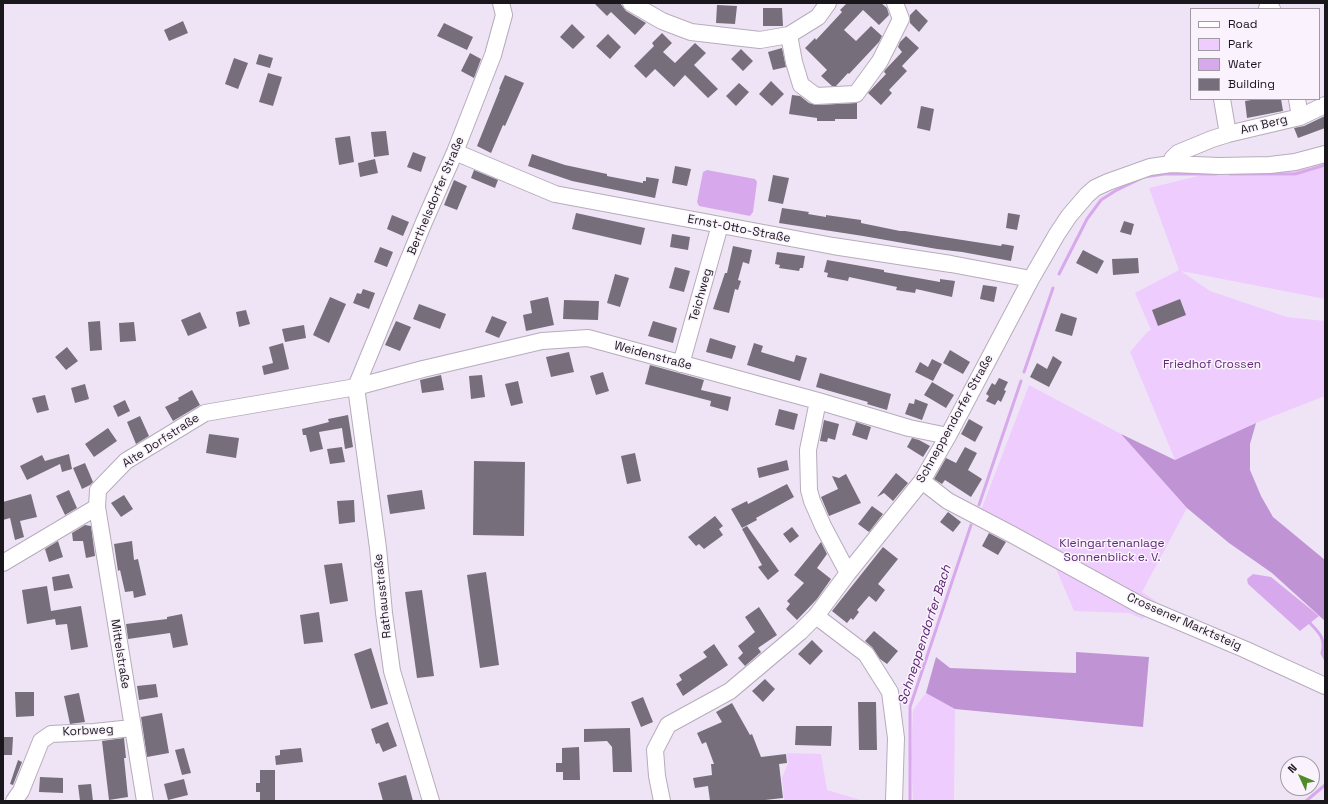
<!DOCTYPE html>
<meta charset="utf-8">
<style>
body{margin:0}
#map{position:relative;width:1328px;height:804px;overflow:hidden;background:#efe4f5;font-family:"Space Grotesk",sans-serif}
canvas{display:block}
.frame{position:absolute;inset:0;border:4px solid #1a171c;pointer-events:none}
.legend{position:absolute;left:1190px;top:8px;width:130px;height:92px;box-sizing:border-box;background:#faf3fd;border:1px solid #a09ba3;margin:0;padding:5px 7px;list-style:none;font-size:12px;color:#1a171c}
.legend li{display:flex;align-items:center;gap:8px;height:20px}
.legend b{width:20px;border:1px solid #a09ba3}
.north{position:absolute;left:1280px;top:756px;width:40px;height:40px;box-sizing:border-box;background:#faf3fd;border:1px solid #a09ba3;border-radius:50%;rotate:314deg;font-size:11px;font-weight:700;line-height:16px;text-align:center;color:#1a171c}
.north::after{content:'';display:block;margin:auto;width:14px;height:18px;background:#518b28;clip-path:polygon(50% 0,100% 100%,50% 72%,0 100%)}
</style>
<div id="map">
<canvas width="1328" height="804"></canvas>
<div class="frame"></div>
<ul class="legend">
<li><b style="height:5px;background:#fff"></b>Road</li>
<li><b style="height:11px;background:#eecdfe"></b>Park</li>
<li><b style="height:11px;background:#d7a9ec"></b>Water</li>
<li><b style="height:11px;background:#776e7c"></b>Building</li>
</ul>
<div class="north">N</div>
</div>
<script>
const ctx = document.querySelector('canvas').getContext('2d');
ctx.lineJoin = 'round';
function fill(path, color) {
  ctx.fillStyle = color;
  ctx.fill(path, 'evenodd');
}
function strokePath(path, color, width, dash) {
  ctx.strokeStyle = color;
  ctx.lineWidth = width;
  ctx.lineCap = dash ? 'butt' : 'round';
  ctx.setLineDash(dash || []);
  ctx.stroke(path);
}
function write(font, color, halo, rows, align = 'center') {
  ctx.font = font + ' "Space Grotesk",sans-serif';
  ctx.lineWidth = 3;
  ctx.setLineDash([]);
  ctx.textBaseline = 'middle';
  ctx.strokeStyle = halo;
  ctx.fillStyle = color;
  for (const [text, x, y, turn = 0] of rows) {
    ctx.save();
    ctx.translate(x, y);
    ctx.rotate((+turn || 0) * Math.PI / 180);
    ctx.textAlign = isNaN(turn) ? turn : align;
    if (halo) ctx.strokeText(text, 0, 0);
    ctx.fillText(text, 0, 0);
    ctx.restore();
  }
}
fill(new Path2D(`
 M1325,166V299L1181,271L1210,291L1287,317L1325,321V396L1256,423L1175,460L1130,352L1147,332L1151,330L1135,293L1179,270L1149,188L1202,175L1289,171Z
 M1029,385L1121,434L1187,508L1142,592L1156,601L1143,619L1129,613L1074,611L1054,564L980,513Z
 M926,693L955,709L954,801H913L911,757L913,710Z
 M787,753L821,754L827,790L864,801H784L782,778L788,763Z`), '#eecdfe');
fill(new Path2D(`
 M1256,423L1250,444V470L1261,496L1273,517L1325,560V621L1272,573L1229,543L1187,508L1121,434L1175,460Z
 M1076,652L1149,657L1143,727L955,709L926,693L936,657L950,668L1076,673Z`), '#c093d4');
fill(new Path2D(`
 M707,170L755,179L757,182L753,212L750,216L699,206L697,202L703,172Z
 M1253,574L1271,577L1319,616L1300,631L1248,584L1247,579Z`), '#d7a9ec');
strokePath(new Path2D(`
 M1230,174H1295L1325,165
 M1059,274L1087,219L1101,200L1115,191L1144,177L1164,174H1216
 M1024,372L1053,288
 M979,505L1021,381
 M1310,623C1319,633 1326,638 1322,653L1325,659
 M910,801V707L971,525
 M1306,801L1325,785`), '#d7a9ec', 3);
fill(new Path2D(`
 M594,3H620L626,11L646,23L635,35L611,12L607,16Z
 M847,3H881L887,8L889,15L879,25L863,10L844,30L856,41L871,26L882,36L879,42L849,74L848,73L836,86H832L821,76L827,70L805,48L815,38L816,40L842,12L840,10Z
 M717,5L737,6L735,24L716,23Z
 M763,8H782L783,26H763Z
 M916,9L928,21L919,32L910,23V15Z
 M183,21L188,33L169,41L164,30Z
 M444,23L473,37L467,50L437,36Z
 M572,24L585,37L573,49L560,37Z
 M662,33L672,43L663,52L675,63L695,43L706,53L694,65L718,89L708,98L685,75L674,87L655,69L646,78L634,66L654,46L652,43Z
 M608,34L621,47L610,59L596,46Z
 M906,36L919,48L902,66L907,71L889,90L892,93L881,105L868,93L886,74L884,72L885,70L902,52L898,47L900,42Z
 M782,48L786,67L773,70L768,52Z
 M741,49L753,61L743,71L731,59Z
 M470,53L481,59L474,78L461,71Z
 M259,54L273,58L270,68L256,64Z
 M234,58L248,63L238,89L225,84Z
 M268,73L282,77L273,106L259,102Z
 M505,75L524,83L505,126L503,125L491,153L477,146L500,89H499Z
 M771,81L784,94L772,106L759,94Z
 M739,83L749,92L736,106L726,96Z
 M792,95L800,96L809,103L816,105L857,103V119H835V121H817V118L789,114Z
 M1258,99H1281L1283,111L1247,118L1245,101Z
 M921,106L934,109L930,131L917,128Z
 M1325,116V128L1298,138L1294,128L1304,126Z
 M386,131L389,155L374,157L371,132Z
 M350,136L354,162L339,165L335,138Z
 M413,152L426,157L421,172L407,167Z
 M532,154L565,165L607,174V176L643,183V181H646V177L659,179L655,198L572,181L528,166Z
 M375,159L378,173L360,177L358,163Z
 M675,166L691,169L687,186L672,183Z
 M474,170L498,180L495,188L471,178Z
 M773,175L789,178L783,204L768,201Z
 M454,180L467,186L457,210L444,205Z
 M782,208L809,212L808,214L826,217V215L861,220V223L900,231H905L1001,246L1002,244L1014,246L1011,261L962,252L937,249L863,236L779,223Z
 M576,213L645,228L641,245L572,229Z
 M1008,213L1020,215L1017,230L1006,228Z
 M392,215L409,222L403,236L387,229Z
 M1124,221L1134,224L1131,235L1120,232Z
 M672,234L690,237L688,250L670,247Z
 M733,246L752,250L749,264L743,262L738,280L741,281L738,290L735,289L729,313L713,309L725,273H727Z
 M380,247L393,252L387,267L374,262Z
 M1083,250L1104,261L1097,274L1076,263Z
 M777,252L805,256L803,268H800L799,271L779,268L780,265L775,264Z
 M1138,258L1139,273L1113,275L1112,259Z
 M827,260L884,270V272L940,282V279L955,281L952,297L916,289L915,293L896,290L897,287L849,277L848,281L827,277L828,273L824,272Z
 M675,267L690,271L684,292L669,288Z
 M615,274L629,278L620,307L607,303Z
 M983,285L997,287L994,302L980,299Z
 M363,289L375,293L369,309L353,303L357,293L361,294Z
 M330,297L346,304L329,343L313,335Z
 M548,297L554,325L526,331L523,315L532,313L530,301Z
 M1180,299L1186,315L1158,326L1152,310Z
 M564,300L599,301L598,320L563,319Z
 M419,304L446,314L440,329L413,319Z
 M246,310L250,324L239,327L236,312Z
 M200,312L207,328L188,336L181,320Z
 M1061,313L1077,318L1072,336L1055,331Z
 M492,316L507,322L499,338L485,332Z
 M100,321L102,350L90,351L88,322Z
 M396,321L411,327L400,351L385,345Z
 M653,321L677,328L673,343L648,336Z
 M134,322L136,341L120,342L119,323Z
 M304,325L306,338L285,342L282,329Z
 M710,338L736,346L732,359L706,352Z
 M283,343L289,369L264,375L262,366L273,363L269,347Z
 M754,343L763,346L761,352L794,362L796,355L807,358L800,381L747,365Z
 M67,347L78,361L66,370L55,357Z
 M950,350L970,362L963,374L943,363Z
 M569,352L574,372L551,377L546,357Z
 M1053,356L1062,362L1049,387L1030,377L1037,363L1047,369Z
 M932,359L942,364L933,381L915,372L920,362L928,367Z
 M650,365L704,380L701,390L731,397L728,411L710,406L711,401L645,384Z
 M603,372L609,391L596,395L590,376Z
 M820,373L891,394L887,410L867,404L868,402L816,387Z
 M441,375L444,390L422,393L420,380Z
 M482,375L485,397L471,399L469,376Z
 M999,378L1008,382L1004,390L1006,391L1001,402L998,400L995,405L986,401L989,396L986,394L992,383L995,385Z
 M518,381L523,403L511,406L505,384Z
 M932,382L954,395L946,408L924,395Z
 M85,384L89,399L75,403L71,388Z
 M192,390L200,405L173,421L165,407L179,400L178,398Z
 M45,395L49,410L37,413L32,398Z
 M915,399L928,404L922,420L905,414L909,403L914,404Z
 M125,400L130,411L118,417L113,406Z
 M779,409L798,414L794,430L775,425Z
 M348,415L353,447L345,449L342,428L319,432L323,449L310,452L306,435H303L302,429L329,422L328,419Z
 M140,416L149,436L136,444L127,422Z
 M969,419L983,427L975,442L961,434Z
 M824,420L839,424L835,440L828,438L827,442L820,441Z
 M856,422L871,427L867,440L852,435Z
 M108,428L117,441L94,457L85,444Z
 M209,434L239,438L236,458L206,453Z
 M912,438L919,440L930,446L923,457L907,447Z
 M342,447L345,462L330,464L327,449Z
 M965,447L977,453L968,470L982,479L971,497L945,480L942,484L934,479L946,458L956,463Z
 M635,453L641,481L627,484L621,456Z
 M69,454L72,469L62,472L60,464L27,480L20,466L42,455L45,461Z
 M787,460L789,470L759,478L757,468Z
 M474,461L525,462L524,536L473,535Z
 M85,463L93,482L90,485L82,489L73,468Z
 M896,473L908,483L893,501L884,493L877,497Z
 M846,474L861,503L829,516L821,497L838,489L832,476L839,478Z
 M787,484L794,497L756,518L757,520L742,528L731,509L747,501L748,504Z
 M69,490L77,508L65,515L56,496Z
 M422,490L425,509L390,514L387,495Z
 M31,494L37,517L20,521L24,537L15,540L10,518L3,520V502Z
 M124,495L133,509L121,517L111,503Z
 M354,500L355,522L339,524L337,501Z
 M872,506L883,514L869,532L858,524Z
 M948,512L961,522L953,532L940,522Z
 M715,516L723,526L719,529L723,535L704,549L699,544L696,546L688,537Z
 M85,525L91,526L95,556L86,558L83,541H73L72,533Z
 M747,526L779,571L768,580L758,567L762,565L742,529Z
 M792,527L799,536L790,543L783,534Z
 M989,533L1006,542L998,555L982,546Z
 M58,541L63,557L49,562L45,549Z
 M132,541L134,560L138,559L146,595L134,598L133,591L125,592L120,570L118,571L114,544Z
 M821,542L827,554L817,568L831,579L817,599L797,620L786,609L790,604L787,601L804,583L794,575Z
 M883,547L898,559L878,584L885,590L876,602L869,596L857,610L859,612L853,620L851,618L847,623L832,611Z
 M342,563L348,601L330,604L324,565Z
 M486,572L499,665L480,668L467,575Z
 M69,574L73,588L54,591L52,577Z
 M47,586L51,611L81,606L88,647L71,650L67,624L56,625L55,619L27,624L22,590Z
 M422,590L434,676L417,678L405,592Z
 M759,607L777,635L758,648L761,652L745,666L738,658L743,653L738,646L755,632L745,617Z
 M319,612L323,642L304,644L300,615Z
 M182,614L188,645L173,648L170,633L128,639L126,624L167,619V617Z
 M874,631L898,651L887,664L880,659L872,647L865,641Z
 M812,640L823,651L810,665L798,654Z
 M714,644L728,665L683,696L676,684L682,680L679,675L707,657L703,652Z
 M371,648L388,704L371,709L354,654Z
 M765,679L775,689L763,702L752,691Z
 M156,684L158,697L139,700L137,686Z
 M15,692H34V716L16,717Z
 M79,693L85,722L70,724L64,696Z
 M643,697L653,722L641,727L631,702Z
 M858,702H876L877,750H859Z
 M732,703L750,735L752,734L761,757L786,754L787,763L779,764L783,798L756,801H710L708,786L695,788L693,778L712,775L711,764H714L706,742L702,744L697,733L722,722L716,712Z
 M162,713L169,753L147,757L141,717Z
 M388,722L397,746L383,752L379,743L376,744L371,729Z
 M796,726H832L831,746L795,745Z
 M630,728L632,772H613L612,747L607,741L584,742V729Z
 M3,737H13L12,755H3Z
 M124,738L126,758H124L128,797L109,800L102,741Z
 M579,747L580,780H563V772H556V763H562V748Z
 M184,748L191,773L182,775L175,750Z
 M301,748L303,762L276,765L275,756L280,755V750Z
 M18,760L22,762L13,785L10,784Z
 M260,770H275V800H260V792H256V783H260Z
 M406,775L413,801H383L378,783Z
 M40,777L63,778V793L39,792Z
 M184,779L188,795L168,800L164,784Z
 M91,784L93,801H80L78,785Z`), '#776e7c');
const minor = new Path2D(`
 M631,3L662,21L691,32L760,40L789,35L818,17L828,3
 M1267,8L1272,9
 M789,35L794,62L801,85L816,96L856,94L880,61L901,19L895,3
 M1222,99L1228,134
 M1297,99L1300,117
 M455,152L555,194L833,246L951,264L1031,279
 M1171,164L1172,159L1178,153L1212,139L1228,134L1300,117L1325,105
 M681,364L720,225
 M356,387L378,548L384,613L392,671L431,801
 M356,387L424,222L455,152L493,55L504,15L501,3
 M818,401L808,450L809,490L812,501L823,526L848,573
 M922,481L948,501L1013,535L1142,606L1244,649L1325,686
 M97,507L145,801
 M3,563L97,507L98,490L126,461L205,413L356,387L423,369L542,341L588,338L818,401L909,428L948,436
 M816,616L866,654L890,692L896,738L894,801
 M14,801L21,791L41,741L51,734L94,732L132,728
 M662,801L657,776L655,750L668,725L730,691L800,632L816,616L848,573L922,481L948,436L1031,279L1057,234L1069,216L1087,195L1095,188L1108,182L1150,167L1171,164L1219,166L1270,165L1295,162L1325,154`);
strokePath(minor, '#b7acbc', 18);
strokePath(minor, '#fff', 16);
write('12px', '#1a171c', '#faf3fd', [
 ["Am Berg",1264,125,-14],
 ["Berthelsdorfer Straße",436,196,-67],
 ["Ernst-Otto-Straße",739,229,11],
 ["Teichweg",701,295,-74],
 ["Weidenstraße",653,356,15],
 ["Schneppendorfer Straße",955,419,-61],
 ["Alte Dorfstraße",161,441,-33],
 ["Rathausstraße",383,596,-96],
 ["Crossener Marktsteig",1184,622,24],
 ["Mittelstraße",120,654,81],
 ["Korbweg",88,731,-3]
]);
write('12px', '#612a77', '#faf3fd', [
 ["Friedhof Crossen",1212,365],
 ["Kleingartenanlage",1112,544],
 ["Sonnenblick e. V.",1112,558]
]);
write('italic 13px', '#5a2270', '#faf3fd', [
 ["Schneppendorfer Bach",925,635,-72]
]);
</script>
